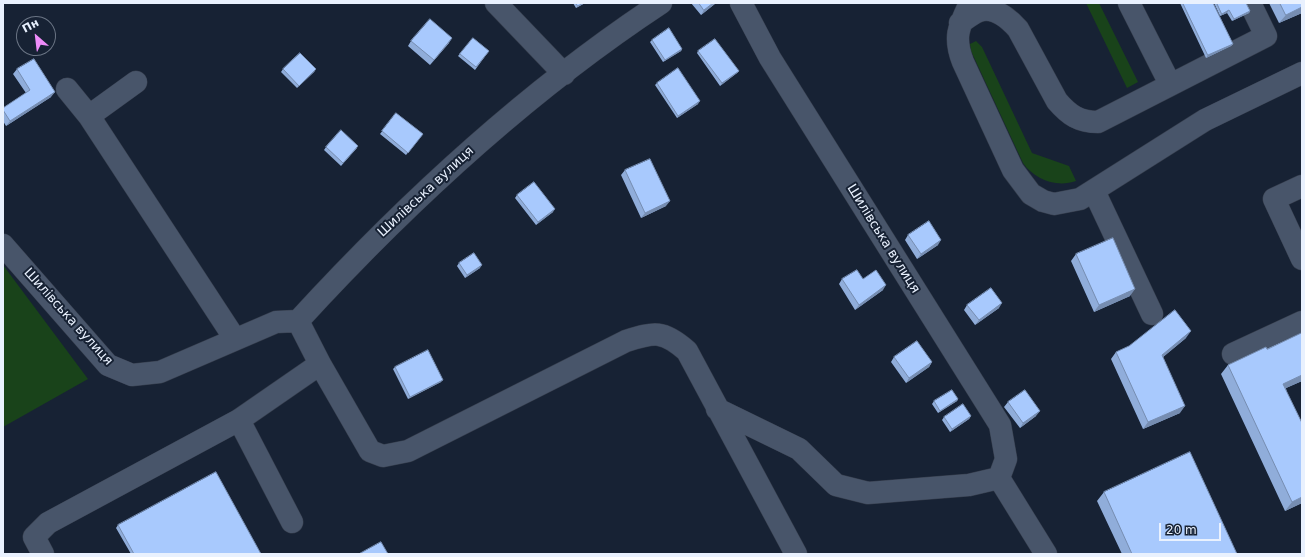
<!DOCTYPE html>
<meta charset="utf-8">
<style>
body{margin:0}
#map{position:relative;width:1305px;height:557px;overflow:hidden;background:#172234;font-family:"DejaVu Sans",sans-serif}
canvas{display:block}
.frame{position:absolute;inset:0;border:4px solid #e9f1fe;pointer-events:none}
.north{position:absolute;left:16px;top:16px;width:40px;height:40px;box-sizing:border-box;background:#172234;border:1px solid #6b7585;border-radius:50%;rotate:332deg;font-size:11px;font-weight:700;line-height:16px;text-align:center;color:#e9f1fe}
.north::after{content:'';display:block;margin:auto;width:14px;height:18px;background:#ee8cf9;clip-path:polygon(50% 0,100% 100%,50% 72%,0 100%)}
.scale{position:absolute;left:1159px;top:523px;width:62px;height:18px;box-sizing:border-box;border:2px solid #e9f1fe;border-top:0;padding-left:5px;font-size:12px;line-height:14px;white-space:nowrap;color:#e9f1fe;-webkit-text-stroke:3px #172234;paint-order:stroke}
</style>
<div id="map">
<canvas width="1305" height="557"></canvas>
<div class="frame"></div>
<div class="north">Пн</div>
<div class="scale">20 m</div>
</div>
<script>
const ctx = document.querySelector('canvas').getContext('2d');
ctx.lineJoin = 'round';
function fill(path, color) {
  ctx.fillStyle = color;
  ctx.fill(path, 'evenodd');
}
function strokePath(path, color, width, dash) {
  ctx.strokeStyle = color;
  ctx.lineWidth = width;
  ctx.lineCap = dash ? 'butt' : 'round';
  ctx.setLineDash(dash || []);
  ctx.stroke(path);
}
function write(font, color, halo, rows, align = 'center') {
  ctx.font = font + ' "DejaVu Sans",sans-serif';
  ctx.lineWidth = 4;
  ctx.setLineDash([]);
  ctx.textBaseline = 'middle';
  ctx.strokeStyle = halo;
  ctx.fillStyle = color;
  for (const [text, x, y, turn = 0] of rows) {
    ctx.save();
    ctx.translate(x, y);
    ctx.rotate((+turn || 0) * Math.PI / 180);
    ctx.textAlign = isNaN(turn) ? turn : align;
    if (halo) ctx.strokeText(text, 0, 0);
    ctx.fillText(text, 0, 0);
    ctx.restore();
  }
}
fill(new Path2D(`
 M1086,3H1099L1138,82L1127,88Z
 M976,41L982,47L1032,153L1069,166L1076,181C1056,188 1034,179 1023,163L971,51L970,44Z
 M3,265L88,379L3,427Z`), '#19431a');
const minor = new Path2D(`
 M496,3L564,74
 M741,3L770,58L1000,425L1006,459L999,478
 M970,3C959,26 953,37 963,62L1013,170L1031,194L1043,201L1054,204L1080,199L1205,120L1302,73
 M1129,3L1170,84
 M960,23C966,19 973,13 979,11C994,6 1009,19 1018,29L1057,101C1069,115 1079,122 1098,122L1266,36L1250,3
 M67,89L89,116L235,339
 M89,116L136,82
 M1302,186L1274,199L1302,259
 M1094,191L1152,314
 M3,245L108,365L132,375L160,372L276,322L298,321L320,364L370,451L383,456L408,451L626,341C655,332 663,330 687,351L796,554
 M298,321C407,202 526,92 661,3
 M1233,354L1302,322
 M717,409L799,449L836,485L868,493L969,485L999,478
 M999,478L1046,554
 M292,522L239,420L320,364
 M43,554L34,537L48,523L239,420`);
strokePath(minor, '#363e4d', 23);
strokePath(minor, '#48556a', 22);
fill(new Path2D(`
 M573,3H585L576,8Z
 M691,3H716L701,15Z
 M1180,3H1213L1233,44L1231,46L1206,58Z
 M1214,3H1246L1250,11L1249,13L1232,21L1227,13L1220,16Z
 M1269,3H1302V13L1279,23Z
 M473,38L489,51L475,70L458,56Z
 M652,40L682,49L681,51L663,62L650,42Z
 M411,41L449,43L430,65L408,46Z
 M698,51L739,71L737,73L720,86L697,53Z
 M17,69L51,97L6,126L3,121V108L26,93L13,74Z
 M283,69H316L314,72L297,88L281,72Z
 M657,83L698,104L677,118L655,85Z
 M396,113L423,134L406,155L380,134Z
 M326,147L357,148L341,166L324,150Z
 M625,170L666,206L641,218L621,175Z
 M517,195L553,212L536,225L515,198Z
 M908,235L938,245L917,259L905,240Z
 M1076,254L1130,296L1094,312L1071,261Z
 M459,263L480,268L465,278L457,266Z
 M842,279H863L883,290L855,310L839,284Z
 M967,305L999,308L975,325L964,310Z
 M1302,333V381L1286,388L1302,503L1285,511L1221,374L1228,365L1267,349Z
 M1186,338L1163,357L1180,413L1143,429L1111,359L1116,352Z
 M894,357L932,362L929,367L906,383L891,362Z
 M395,367L441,382L408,399L393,369Z
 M958,399L957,401L938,413L932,404L934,401Z
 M1008,402L1036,416L1020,428L1004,407Z
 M971,416L969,419L950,432L942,420L944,417Z
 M1104,492L1237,554H1122L1097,501Z
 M118,525L261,554H131L116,528Z`), '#90adda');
fill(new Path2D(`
 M583,3H585L576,8L578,6Z
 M713,3H716L701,15L704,10Z
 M1302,7V13L1279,23L1286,15Z
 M1229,10L1227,13L1220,16L1222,14Z
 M1250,11L1249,13L1232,21L1234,19Z
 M452,38L449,43L430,65L434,60Z
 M1233,44L1231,46L1206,58L1208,55Z
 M682,49L681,51L663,62L665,60Z
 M316,69L314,72L297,88Z
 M739,71L737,73L720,86L722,83Z
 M55,92L51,97L6,126L10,121Z
 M700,101L698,104L677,118L678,116Z
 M670,201L666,206L641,218L645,213Z
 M555,209L553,212L536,225L538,222Z
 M941,240L938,245L917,259L921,254Z
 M482,265L480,268L465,278L467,275Z
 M886,285L883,290L855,310L859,305Z
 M1135,289L1130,296L1094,312L1099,305Z
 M1002,303L999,308L975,325L979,320Z
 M1191,331L1186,338L1157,362L1162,355Z
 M932,362L929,367L906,383L909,378Z
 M1302,375V381L1277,392L1283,384Z
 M443,380L441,382L408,399L410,397Z
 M958,399L957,401L938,413L940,411Z
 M1185,406L1180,413L1143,429L1148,422Z
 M1040,411L1036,416L1020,428L1023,423Z
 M971,416L969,419L950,432L952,429Z
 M1302,497V503L1285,511L1292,502Z`), '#768db1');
const building = new Path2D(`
 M576,3H583L578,6Z
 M699,3H713L704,10Z
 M1183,3H1213L1233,44L1208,55Z
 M1217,3H1246L1250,11L1234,19L1229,10L1222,14Z
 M1280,3H1302V7L1286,15Z
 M430,19L452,38L434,60L411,41Z
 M669,28L682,49L665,60L652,40Z
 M473,38L489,51L476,67L460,54Z
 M715,39L739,71L722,83L698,51Z
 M300,53L316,69L299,86L283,69Z
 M34,59L55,92L10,121L3,110V108L30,90L17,69Z
 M678,68L700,101L678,116L657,83Z
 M396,113L423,134L408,153L382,131Z
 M341,130L358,146L343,163L326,147Z
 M650,159L670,201L645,213L625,170Z
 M534,182L555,209L538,222L517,195Z
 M929,221L941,240L921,254L908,235Z
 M1113,238L1135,289L1099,305L1076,254Z
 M474,253L482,265L467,275L459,263Z
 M857,270L863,279L876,270L886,285L859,305L842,279Z
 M991,288L1002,303L979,320L967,305Z
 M1175,310L1191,331L1162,355L1185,406L1148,422L1116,352L1129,346Z
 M1302,333V375L1283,384L1302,423V497L1292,502L1228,365L1266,347L1267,349Z
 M917,341L932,362L909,378L894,357Z
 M428,350L443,380L410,397L395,367Z
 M952,390L958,399L940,411L934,401Z
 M1025,390L1040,411L1023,423L1008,402Z
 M963,404L971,416L952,429L944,417Z
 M1190,452L1237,554H1132L1104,492Z
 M216,472L261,554H134L118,525Z
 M381,542L388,554H359Z`);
fill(building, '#a8c9fd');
strokePath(building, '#768db1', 1);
write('13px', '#e9f1fe', '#172234', [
 ["Шилівська вулиця",426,192,-43],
 ["Шилівська вулиця",883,239,58],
 ["Шилівська вулиця",68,317,48]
]);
</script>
